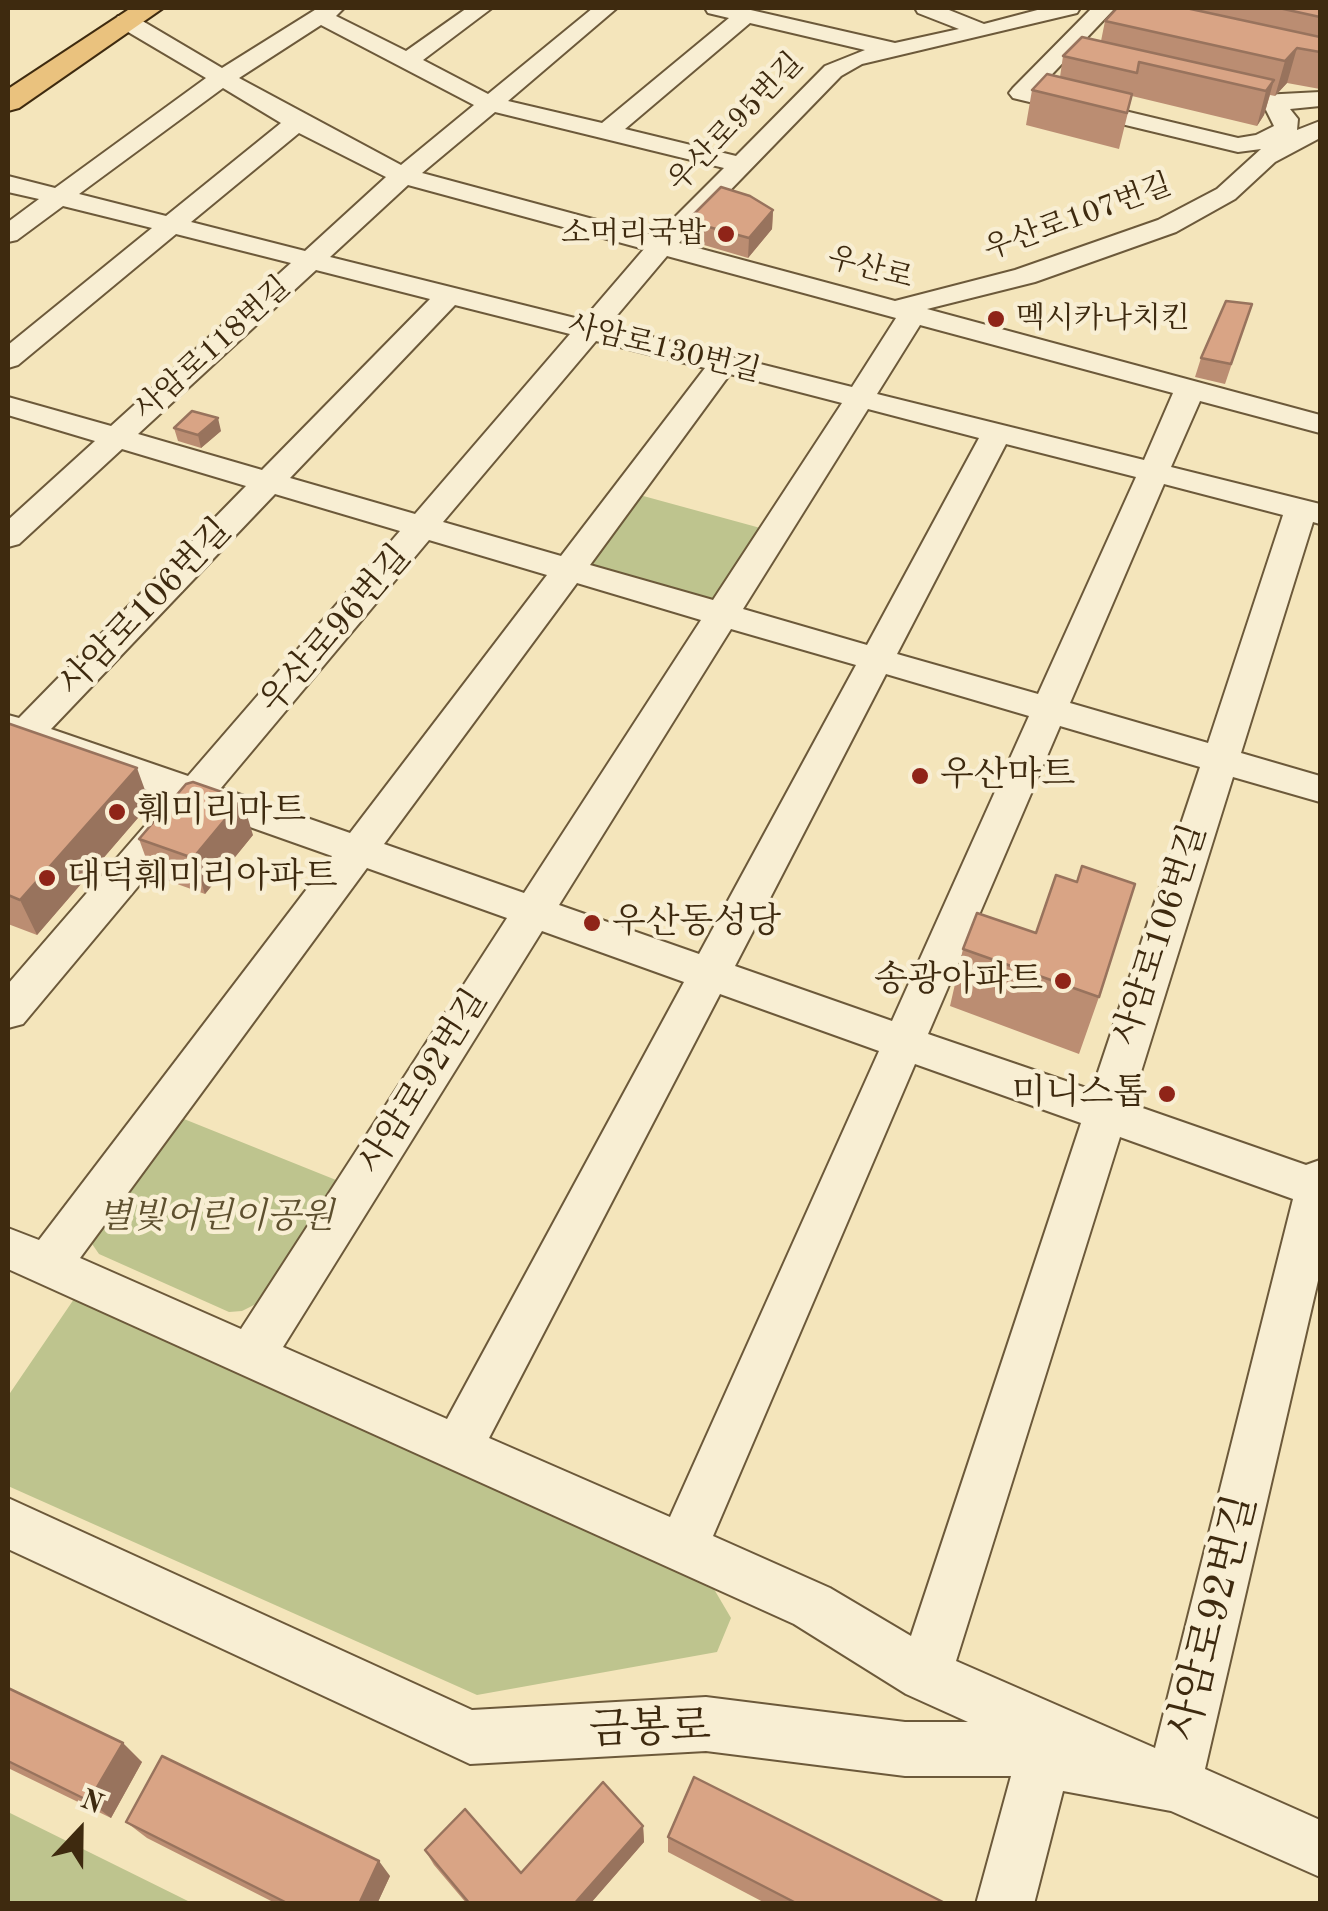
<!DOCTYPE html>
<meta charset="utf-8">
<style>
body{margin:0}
#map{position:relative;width:1328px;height:1911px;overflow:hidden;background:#f4e5bb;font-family:"Old Standard TT",serif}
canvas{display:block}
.frame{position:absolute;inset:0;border:10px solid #3e2a0f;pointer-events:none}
.north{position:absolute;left:30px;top:1781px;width:100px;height:100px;-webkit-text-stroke:8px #f8eed3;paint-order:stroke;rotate:22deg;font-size:28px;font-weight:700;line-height:40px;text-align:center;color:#3e2a0f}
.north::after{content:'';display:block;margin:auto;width:35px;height:45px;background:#3e2a0f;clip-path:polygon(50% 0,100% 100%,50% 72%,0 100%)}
</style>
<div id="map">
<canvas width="1328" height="1911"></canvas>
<div class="frame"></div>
<div class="north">N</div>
</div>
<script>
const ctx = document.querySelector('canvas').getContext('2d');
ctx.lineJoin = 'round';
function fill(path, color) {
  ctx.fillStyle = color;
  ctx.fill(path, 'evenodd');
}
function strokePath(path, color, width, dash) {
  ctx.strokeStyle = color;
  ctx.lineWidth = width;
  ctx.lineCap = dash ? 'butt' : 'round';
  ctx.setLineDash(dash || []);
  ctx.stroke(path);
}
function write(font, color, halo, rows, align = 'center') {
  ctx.font = font + ' "Old Standard TT","Noto Serif KR",serif';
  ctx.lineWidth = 9;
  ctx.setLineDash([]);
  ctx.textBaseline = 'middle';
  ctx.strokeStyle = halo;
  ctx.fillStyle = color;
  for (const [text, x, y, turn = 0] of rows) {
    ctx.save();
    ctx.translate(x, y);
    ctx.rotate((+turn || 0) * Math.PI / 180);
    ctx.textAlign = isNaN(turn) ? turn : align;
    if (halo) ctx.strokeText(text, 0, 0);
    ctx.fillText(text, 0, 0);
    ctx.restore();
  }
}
fill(new Path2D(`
 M636,494L764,529L720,598L705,601L593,568L590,559Z
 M174,1115L341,1182L264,1300L242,1311L229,1312L99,1254L90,1241Z
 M74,1299L711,1584L731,1618L717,1652L477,1695L8,1486V1396Z
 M8,1812L192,1903H8Z`), '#bec48e');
const minor = new Path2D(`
 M318,8H344L336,16L406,51L467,8H492L423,60L488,94L593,8H617L508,101L602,123L729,18L708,13L705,8H742L895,43L959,29L918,13L915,8H944L984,24L1045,8H1080L1077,13L862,64L841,76L679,243L895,301L1015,270L1158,220L1217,189L1261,149L1238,152L1013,98L1009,93L1013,88L1092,8H1115L1037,90L1238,138L1256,135L1274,126L1266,110L1243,106L1239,101L1243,96L1320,92V106L1290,109L1298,119L1297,130L1320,121V138L1275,162L1235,199L1176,232L1035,282L927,309L1320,415V433L1200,401L1171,467L1320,504V524L1313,522L1241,753L1320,776V802L1233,777L1131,1104L1306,1165L1320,1160V1272L1205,1769L1320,1820V1877L1171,1811L1063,1791L1034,1904H976L1011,1776H905L706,1751L470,1764L8,1549V1498L472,1710L706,1697L905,1722H968L906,1694L794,1624L8,1269V1228L39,1240L332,856L202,810L23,1024L8,1028V984L169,798L32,749L23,758L8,761V715L19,718L246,486L122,449L19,544L8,547V520L95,441L8,415V397L111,426L291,263L176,234L18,365L8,368V345L152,228L63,206L17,240L8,242V222L39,199L8,192V176L55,188L206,78L118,26L115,21L118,16H134L222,68ZM750,23L865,50L825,66L736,156L625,129ZM321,25L474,105L401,165L239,78ZM223,88L281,123L166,216L79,194ZM495,112L724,168L656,236L422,173ZM299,133L386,177L305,251L191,222ZM408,185L644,249L583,320L330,257ZM667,256L896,318L852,387L608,326ZM316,270L430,299L262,470L138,434ZM455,305L570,334L415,514L290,478ZM920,325L1173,393L1144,460L877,394ZM596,341L705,368L561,556L443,522ZM730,374L842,403L713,600L590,565ZM868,409L979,438L867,645L743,609ZM1006,444L1136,477L1038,694L897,654ZM1164,484L1283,515L1208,743L1070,703ZM275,494L400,531L188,776L51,729ZM429,540L547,575L350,833L221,788ZM577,583L701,620L524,893L384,844ZM731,629L856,665L699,954L559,905ZM886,674L1029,716L892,1021L735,966ZM1060,726L1200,767L1092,1090L928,1034ZM367,868L507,918L241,1329L80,1258ZM542,931L684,982L447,1419L283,1347ZM720,994L879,1051L670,1517L489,1438ZM915,1064L1081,1123L911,1636L830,1588L713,1536ZM1120,1137L1293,1199L1155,1748L956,1661Z`);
const major = new Path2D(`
 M131,8H163L19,108L8,111V89Z`);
strokePath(minor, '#6c593a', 4);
strokePath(major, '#3e2a0f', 4);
fill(minor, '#f8eed3');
fill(major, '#eac27e');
fill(new Path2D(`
 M1117,8H1320V89L1287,83L1275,96L1270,95L1264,115L1257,126L1132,96L1119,149L1026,125L1032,90L1060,77L1063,56L1101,41L1105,21Z
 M773,210L772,229L748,258L687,240V221Z
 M1252,304L1225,384L1195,377L1201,358Z
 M174,428L221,431L201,448L178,441Z
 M8,724L150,804L37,935L8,924Z
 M253,835L205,894L152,875L139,839Z
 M963,949L1099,997L1079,1054L950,1006Z
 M8,1688L142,1762L111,1818L8,1768Z
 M126,1822L390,1876L377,1904H277L147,1838Z
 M643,1826L644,1842L590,1904H467L434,1865L425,1850L521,1873Z
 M668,1837L947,1904H767L668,1852Z`), '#bb8d72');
fill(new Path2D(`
 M1297,48L1287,83L1275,96L1285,61Z
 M1274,80L1264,115L1257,126L1266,91Z
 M773,210L772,229L748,258L749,238Z
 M218,418L221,431L201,448L198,435Z
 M137,768L150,804L37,935L20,900Z
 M242,799L253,835L205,894L193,858Z
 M123,1743L142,1762L111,1818L89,1801Z
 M643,1826L644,1842L590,1904H574Z
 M379,1861L390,1876L377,1904H359Z`), '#98735d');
const building = new Path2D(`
 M1117,8H1186L1320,37V52L1297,48L1285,61L1105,21Z
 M1279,8H1320V17Z
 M1082,37L1274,80L1266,91L1139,62L1137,73L1063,56Z
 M1047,74L1132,94L1127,113L1032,90Z
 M721,187L750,196L773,210L749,238L687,221Z
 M1226,301L1252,304L1231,364L1201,358Z
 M192,411L218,418L198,435L174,428Z
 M8,724H10L137,768L20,900L8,895Z
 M193,782L242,799L193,858L139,839L186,784Z
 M1082,866L1135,884L1099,997L963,949L977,913L1036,933L1056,875L1077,882Z
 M8,1688L123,1743L89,1801L8,1761Z
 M162,1756L379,1861L359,1904H289L126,1822Z
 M694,1777L947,1904H798L668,1837Z
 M603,1782L643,1826L574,1904H470L425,1850L465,1809L521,1873Z`);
fill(building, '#d9a485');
strokePath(building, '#98735d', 2.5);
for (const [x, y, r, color] of [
 [726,234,10,"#8f2418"],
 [996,319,10,"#8f2418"],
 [920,776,10,"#8f2418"],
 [117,812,10,"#8f2418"],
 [47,878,10,"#8f2418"],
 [592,923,10,"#8f2418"],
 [1063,981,10,"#8f2418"],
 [1167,1094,10,"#8f2418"]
]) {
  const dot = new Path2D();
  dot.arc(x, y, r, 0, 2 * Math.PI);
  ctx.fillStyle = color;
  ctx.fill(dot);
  strokePath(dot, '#f8eed3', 4);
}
write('30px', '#3e2a0f', '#f8eed3', [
 ["우산로95번길",736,123,-46],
 ["우산로107번길",1078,218,-20],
 ["우산로",870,269,15],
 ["사암로118번길",213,349,-42],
 ["사암로130번길",664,349,14]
]);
write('30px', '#3e2a0f', '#f8eed3', [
 ["소머리국밥",706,234],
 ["멕시카나치킨",1016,319,"left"]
], 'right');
write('35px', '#3e2a0f', '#f8eed3', [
 ["사암로106번길",146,608,-46],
 ["우산로96번길",336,630,-49],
 ["사암로106번길",1161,935,-72],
 ["사암로92번길",424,1082,-58]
]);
write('35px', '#3e2a0f', '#f8eed3', [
 ["우산마트",940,776],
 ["훼미리마트",137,812],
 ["대덕훼미리아파트",67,878],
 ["우산동성당",612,923],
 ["송광아파트",1043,981,"right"],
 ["미니스톱",1147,1094,"right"]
], 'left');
write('italic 35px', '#5e502f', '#f8eed3', [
 ["별빛어린이공원",216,1218]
]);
write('42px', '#3e2a0f', '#f8eed3', [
 ["사암로92번길",1214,1618,-76],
 ["금봉로",650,1730,-2]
]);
</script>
